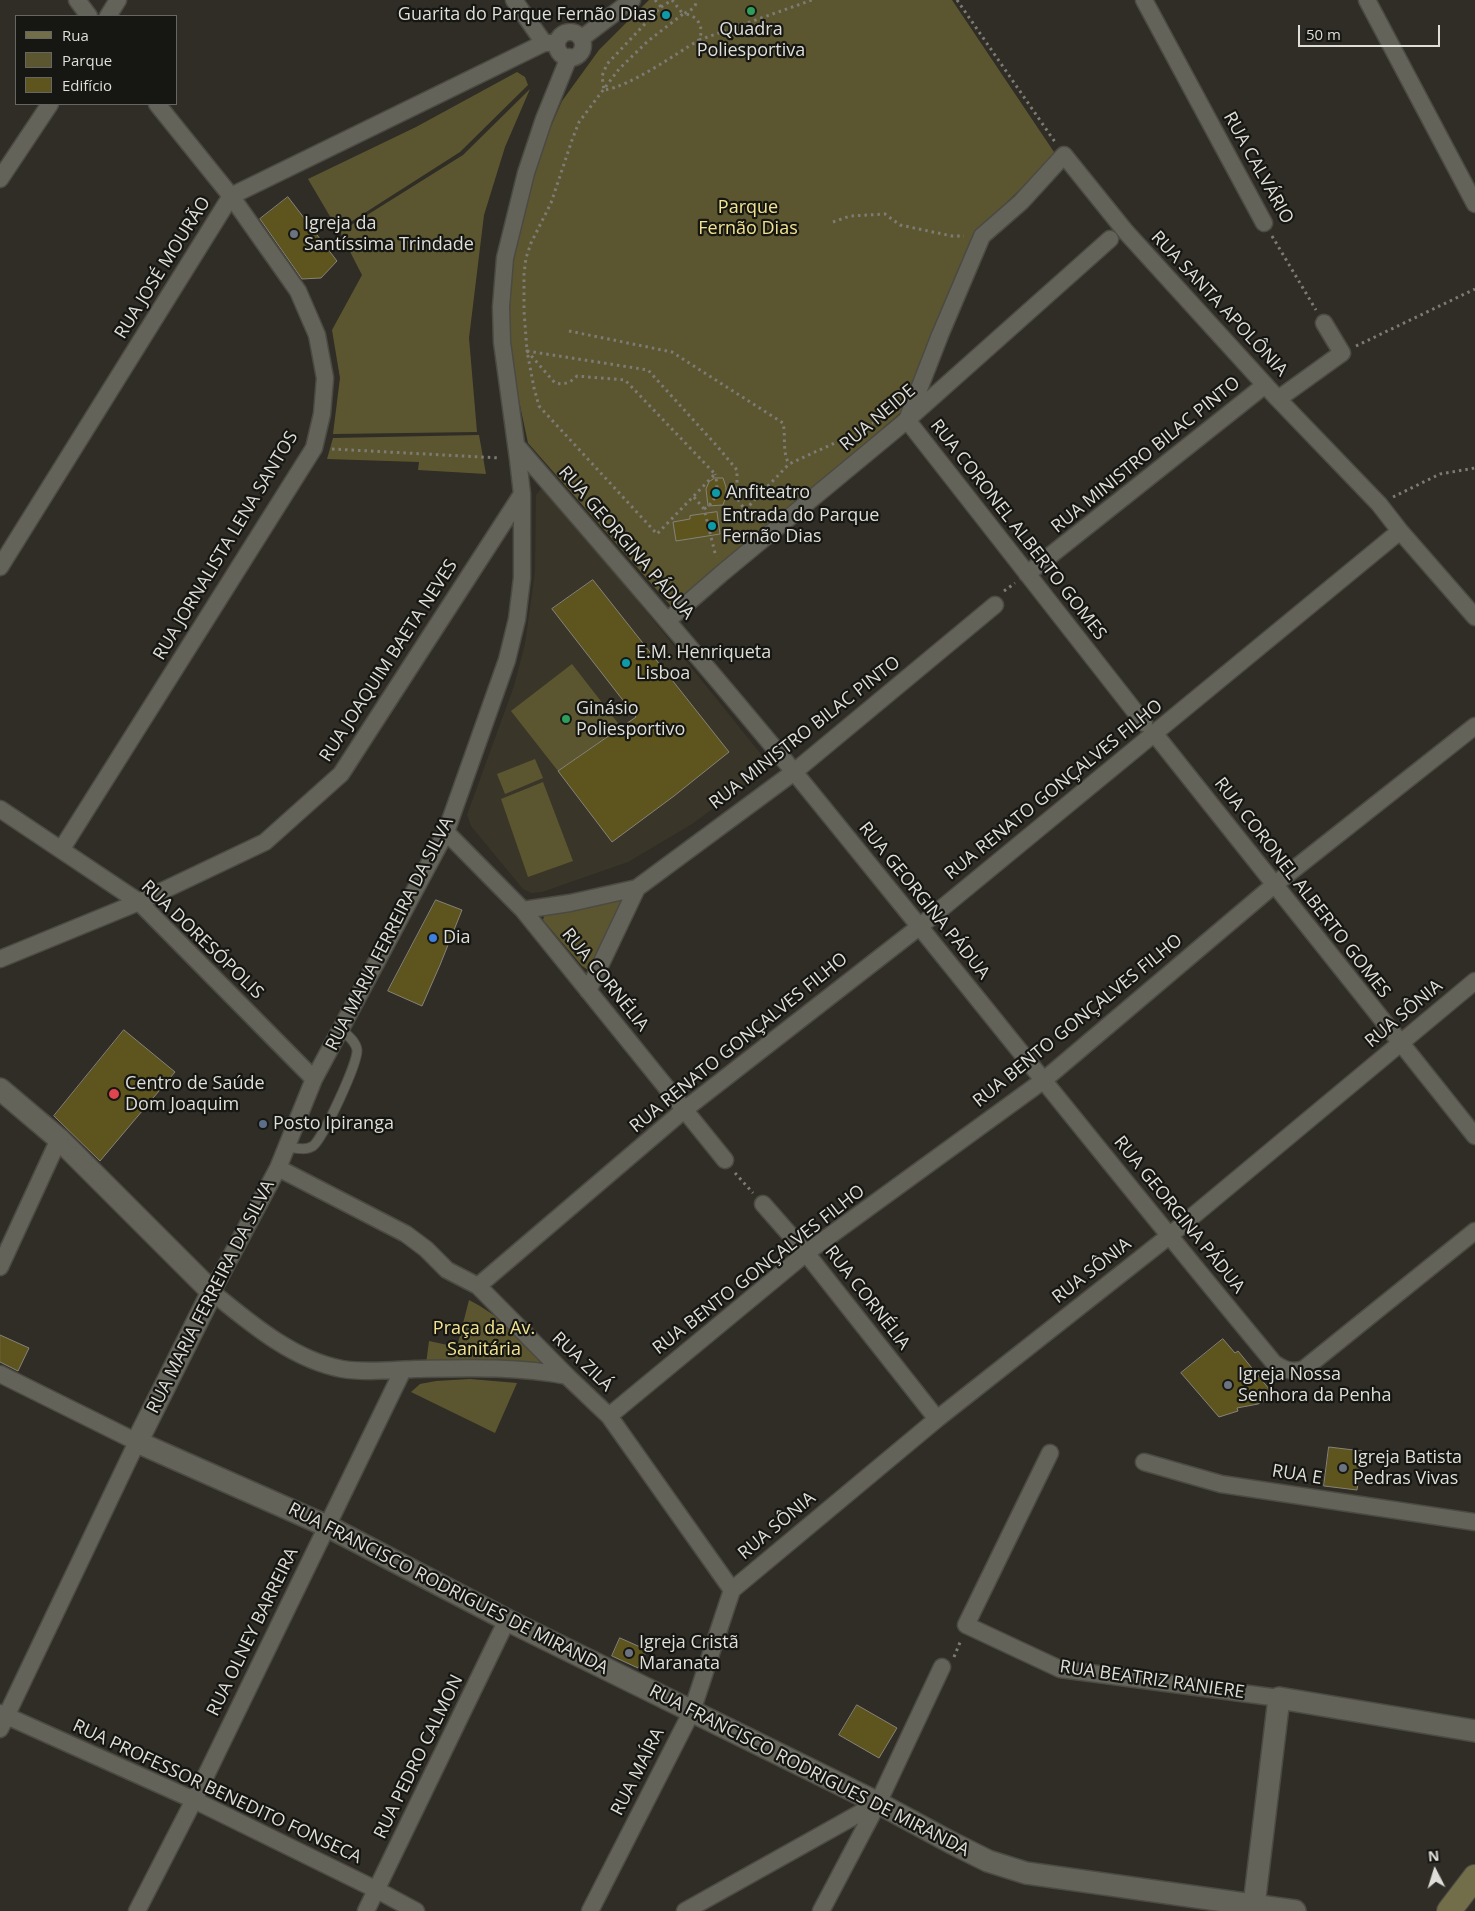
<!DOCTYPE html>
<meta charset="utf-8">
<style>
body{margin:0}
#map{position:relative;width:1475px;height:1911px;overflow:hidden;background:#2f2d25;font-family:"Open Sans",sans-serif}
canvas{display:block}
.legend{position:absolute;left:15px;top:15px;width:162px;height:90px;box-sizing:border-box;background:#161612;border:1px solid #666662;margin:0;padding:6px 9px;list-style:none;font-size:15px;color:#dfded9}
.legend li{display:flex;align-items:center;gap:10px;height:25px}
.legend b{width:25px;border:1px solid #666662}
.north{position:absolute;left:1410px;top:1846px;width:50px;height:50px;-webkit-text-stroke:4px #161612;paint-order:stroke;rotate:355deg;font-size:14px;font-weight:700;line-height:20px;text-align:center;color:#dfded9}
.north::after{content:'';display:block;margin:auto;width:18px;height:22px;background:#dfded9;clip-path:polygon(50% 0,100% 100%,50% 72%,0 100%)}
.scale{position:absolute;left:1298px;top:25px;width:142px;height:22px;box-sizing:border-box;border:2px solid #dfded9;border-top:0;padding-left:6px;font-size:15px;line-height:18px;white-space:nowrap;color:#dfded9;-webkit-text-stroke:4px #161612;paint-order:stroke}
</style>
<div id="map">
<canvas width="1475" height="1911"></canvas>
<ul class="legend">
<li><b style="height:6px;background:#726e49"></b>Rua</li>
<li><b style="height:14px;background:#5c5630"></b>Parque</li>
<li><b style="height:14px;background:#5e541d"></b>Edifício</li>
</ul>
<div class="north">N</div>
<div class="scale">50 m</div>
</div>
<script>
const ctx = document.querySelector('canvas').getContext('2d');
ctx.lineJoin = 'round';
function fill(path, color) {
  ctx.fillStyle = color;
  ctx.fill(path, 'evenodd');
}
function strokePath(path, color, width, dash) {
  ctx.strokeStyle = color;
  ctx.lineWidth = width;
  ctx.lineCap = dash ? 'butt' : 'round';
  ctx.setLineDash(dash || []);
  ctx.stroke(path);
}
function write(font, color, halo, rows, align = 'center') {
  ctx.font = font + ' "Open Sans",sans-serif';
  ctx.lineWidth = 4.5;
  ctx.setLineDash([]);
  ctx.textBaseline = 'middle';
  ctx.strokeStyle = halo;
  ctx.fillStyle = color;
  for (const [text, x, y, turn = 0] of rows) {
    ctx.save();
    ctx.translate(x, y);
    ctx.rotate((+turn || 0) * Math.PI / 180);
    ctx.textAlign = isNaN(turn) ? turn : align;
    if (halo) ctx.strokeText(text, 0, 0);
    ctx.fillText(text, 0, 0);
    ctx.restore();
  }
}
fill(new Path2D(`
 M541,489H544L567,513L764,758L766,764L764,771L692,824L628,862L542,892L531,893L523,889L471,826L467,815L514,686L525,644L535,572L536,495Z`), '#393629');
fill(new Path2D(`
 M649,0H952L1056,155L984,224L906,408L817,485L671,606L528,443L511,363L506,315L509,267L517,229L543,145L562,101L599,50Z
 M517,72L525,77L528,85L460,152L338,230L308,179L416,127Z
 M530,89L505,147L484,215L469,338L477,432L333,434L340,378L332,330L362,275L340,232L463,155Z
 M479,435L486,474L418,470L419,462L327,459L333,438Z
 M572,664L621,727L558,771L511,711Z
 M535,759L543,778L505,794L497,774Z
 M543,782L573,861L528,877L501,799Z
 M623,895L626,898L593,965L588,970L582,966L543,920L544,916Z
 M469,1300C496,1314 523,1336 540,1362L536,1366L426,1364L429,1341L457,1347Z
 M470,1379L517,1383L495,1433L411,1392L420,1384L436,1381Z`), '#5c5630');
const building = new Path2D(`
 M288,197L337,261L321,278L302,279L260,219Z
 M715,478H723L726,487V496L723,505L708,506L706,489L709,482Z
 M717,512L720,534L676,541L673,522L690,519V516Z
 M593,580L729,752L674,796L612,842L558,771L636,717L552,609Z
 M436,900L462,910L440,965L422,1006L388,991Z
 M124,1030L175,1072L100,1161L54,1116Z
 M0,1335L29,1348L18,1371L0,1362Z
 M1223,1339L1235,1353L1238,1351L1274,1395L1258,1404L1237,1408L1238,1411L1219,1417L1181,1373Z
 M1329,1447L1362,1451L1357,1490L1324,1486Z
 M620,1638L647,1650L638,1668L612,1656Z
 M857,1705L897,1728L879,1758L839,1735Z`);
fill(building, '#5e541d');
strokePath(building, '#85837a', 1);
const service = new Path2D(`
 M287,1147C296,1148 305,1151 313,1146C323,1138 358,1063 357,1050C356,1041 347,1035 341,1029`);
const minor = new Path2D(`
 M77,0L89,16
 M514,0L544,43
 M1144,0L1264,223
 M1367,0L1475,204
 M108,16L118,0
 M557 45a13 13 0 1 1 26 0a13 13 0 1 1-26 0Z
 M582,38L632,0
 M0,179L50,104
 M1278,399L1342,353L1324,323
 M516,445C610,554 704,662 795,773C955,969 1112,1168 1274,1363C1284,1370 1292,1373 1304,1369L1475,1231
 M0,567L231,196L544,43H557
 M1027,574L1265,385
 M667,621L721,574L907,420L1110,239
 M1144,723L907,420L940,335L982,236L1021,202L1064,155L1126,232L1278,399L1379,504L1400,531L1475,617
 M1154,733L1475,1136
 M0,809L139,902L314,1079
 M446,832L523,910L725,1160
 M61,850L314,448L322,414L325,378L317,335L298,291L231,196L157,104
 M523,910L570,903L637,888L794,772L995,605
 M0,959L139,902L265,842L341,774L522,494
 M588,991L637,888
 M278,1168L406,1234L426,1249L447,1270L478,1286L567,1376L609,1416L732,1590
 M763,1204L806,1253L937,1419
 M0,1267L59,1139
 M478,1286L684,1110L919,927L1400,531
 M0,1374L137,1442L0,1729
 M567,1376C517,1366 465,1368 415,1369C391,1370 366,1373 342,1369C293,1360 250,1323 212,1292L278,1168L314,1079L446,832L507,660L517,619L522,578V494L518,459L502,342L501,307L505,258L526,173L544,119L569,57
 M609,1416L806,1253L1044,1080L1274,885L1475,726
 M1050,1453L966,1625L1060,1669L1279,1698
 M1144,1462L1221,1484L1475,1522
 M732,1590L937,1419L1169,1236L1475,981
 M0,1713L194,1800L377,1890L416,1911
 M137,1911L194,1800L403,1370
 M366,1911L507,1620
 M590,1911L692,1711L732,1590
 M685,1911L878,1803
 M821,1911L878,1803L942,1667`);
const tertiary = new Path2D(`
 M0,1089L59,1139L212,1292L137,1442L327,1526L507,1620L878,1803L950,1842L988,1861L1026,1873L1295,1911
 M1254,1905L1279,1698L1475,1731`);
const secondary = new Path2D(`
 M1449,1911L1475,1877`);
strokePath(service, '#4b4a43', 11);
strokePath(minor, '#4b4a43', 19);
strokePath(tertiary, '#4b4a43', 24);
strokePath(secondary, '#4b4a43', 26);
strokePath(new Path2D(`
 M655,0L661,7L607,64L602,76L604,90C631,86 674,55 699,40C705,27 697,14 683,14L648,41L619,69L579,122L572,140L551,203L531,243L526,258L524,274V311L527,351L555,383C564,385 570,383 577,376L625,380L715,474L657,534L539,406L534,388L527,351L648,370L717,446L737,470V498L745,510L789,464L839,441L873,423
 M957,0L1055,142
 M661,7L672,0L683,14C689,11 697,8 696,0
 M699,40L812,0
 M833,222L850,216L885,214L900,225L952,236H964
 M1272,236L1316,310
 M569,331L672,352L783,423C786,436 782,452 789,464
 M1356,346L1475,289
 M332,449L500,458
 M694,497L704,509L716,557
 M1393,497L1440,474L1475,468
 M704,509C717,501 719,489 715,474
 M1004,591L1015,583
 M735,1173L753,1193
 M954,1657L961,1640`), '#7d7b75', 3, [2.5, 4]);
strokePath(service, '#64635a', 9);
strokePath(minor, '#64635a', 16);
strokePath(tertiary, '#64635a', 21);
strokePath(secondary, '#726e49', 24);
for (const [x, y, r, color] of [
 [751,11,5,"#2e9e5b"],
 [666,15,5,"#0f9aa8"],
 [294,234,5,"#6b7280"],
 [716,493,5,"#0f9aa8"],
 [712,526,5,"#0f9aa8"],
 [626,663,5,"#0f9aa8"],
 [566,719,5,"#2e9e5b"],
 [433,938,5,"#3f7fe0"],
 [114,1094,6,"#e0444e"],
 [263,1124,5,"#5c6f8a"],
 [1228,1385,5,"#6b7280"],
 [1343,1468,5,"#6b7280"],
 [629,1653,5,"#6b7280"]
]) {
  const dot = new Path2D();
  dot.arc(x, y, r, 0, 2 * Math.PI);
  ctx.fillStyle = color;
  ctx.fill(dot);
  strokePath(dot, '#161612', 2);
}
write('18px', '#dfded9', '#161612', [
 ["Guarita do Parque Fernão Dias",656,15,"right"],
 ["Quadra",751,30,"center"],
 ["Poliesportiva",751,51,"center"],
 ["Igreja da",304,224],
 ["Santíssima Trindade",304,245],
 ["Anfiteatro",726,493],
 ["Entrada do Parque",722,516],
 ["Fernão Dias",722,537],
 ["E.M. Henriqueta",636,653],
 ["Lisboa",636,674],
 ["Ginásio",576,709],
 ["Poliesportivo",576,730],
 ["Dia",443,938],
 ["Centro de Saúde",125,1084],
 ["Dom Joaquim",125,1105],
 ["Posto Ipiranga",273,1124],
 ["Igreja Nossa",1238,1375],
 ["Senhora da Penha",1238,1396],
 ["Igreja Batista",1353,1458],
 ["Pedras Vivas",1353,1479],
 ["Igreja Cristã",639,1643],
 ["Maranata",639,1664]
], 'left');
write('18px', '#dfded9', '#161612', [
 ["RUA CALVÁRIO",1258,168,61],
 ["RUA JOSÉ MOURÃO",163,268,-58],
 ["RUA SANTA APOLÔNIA",1219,304,47],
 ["RUA NEIDE",878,418,-40],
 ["RUA MINISTRO BILAC PINTO",1146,455,-39],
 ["RUA CORONEL ALBERTO GOMES",1018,530,52],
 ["RUA GEORGINA PÁDUA",626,543,49],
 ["RUA JORNALISTA LENA SANTOS",226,546,-59],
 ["RUA JOAQUIM BAETA NEVES",389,661,-57],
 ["RUA MINISTRO BILAC PINTO",805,733,-38],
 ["RUA RENATO GONÇALVES FILHO",1054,790,-39],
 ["RUA CORONEL ALBERTO GOMES",1302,888,52],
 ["RUA GEORGINA PÁDUA",924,901,51],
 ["RUA MARIA FERREIRA DA SILVA",390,934,-63],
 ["RUA DORESÓPOLIS",202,940,44],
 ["RUA CORNÉLIA",605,980,51],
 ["RUA SÔNIA",1404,1014,-40],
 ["RUA BENTO GONÇALVES FILHO",1078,1021,-39],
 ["RUA RENATO GONÇALVES FILHO",739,1043,-39],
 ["RUA GEORGINA PÁDUA",1179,1215,51],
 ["RUA BENTO GONÇALVES FILHO",759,1270,-38],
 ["RUA SÔNIA",1092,1271,-38],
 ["RUA MARIA FERREIRA DA SILVA",211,1297,-63],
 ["RUA CORNÉLIA",867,1298,52],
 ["RUA ZILÁ",582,1362,44],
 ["RUA E",1297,1475,9],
 ["RUA SÔNIA",777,1526,-40],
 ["RUA FRANCISCO RODRIGUES DE MIRANDA",448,1589,27],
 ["RUA OLNEY BARREIRA",253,1632,-64],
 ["RUA BEATRIZ RANIERE",1152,1680,8],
 ["RUA PEDRO CALMON",419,1757,-64],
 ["RUA FRANCISCO RODRIGUES DE MIRANDA",809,1771,27],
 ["RUA MAÍRA",638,1772,-63],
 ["RUA PROFESSOR BENEDITO FONSECA",217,1792,25]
]);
write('18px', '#f3e390', '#161612', [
 ["Parque",748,208],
 ["Fernão Dias",748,229],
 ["Praça da Av.",484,1329],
 ["Sanitária",484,1350]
]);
</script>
